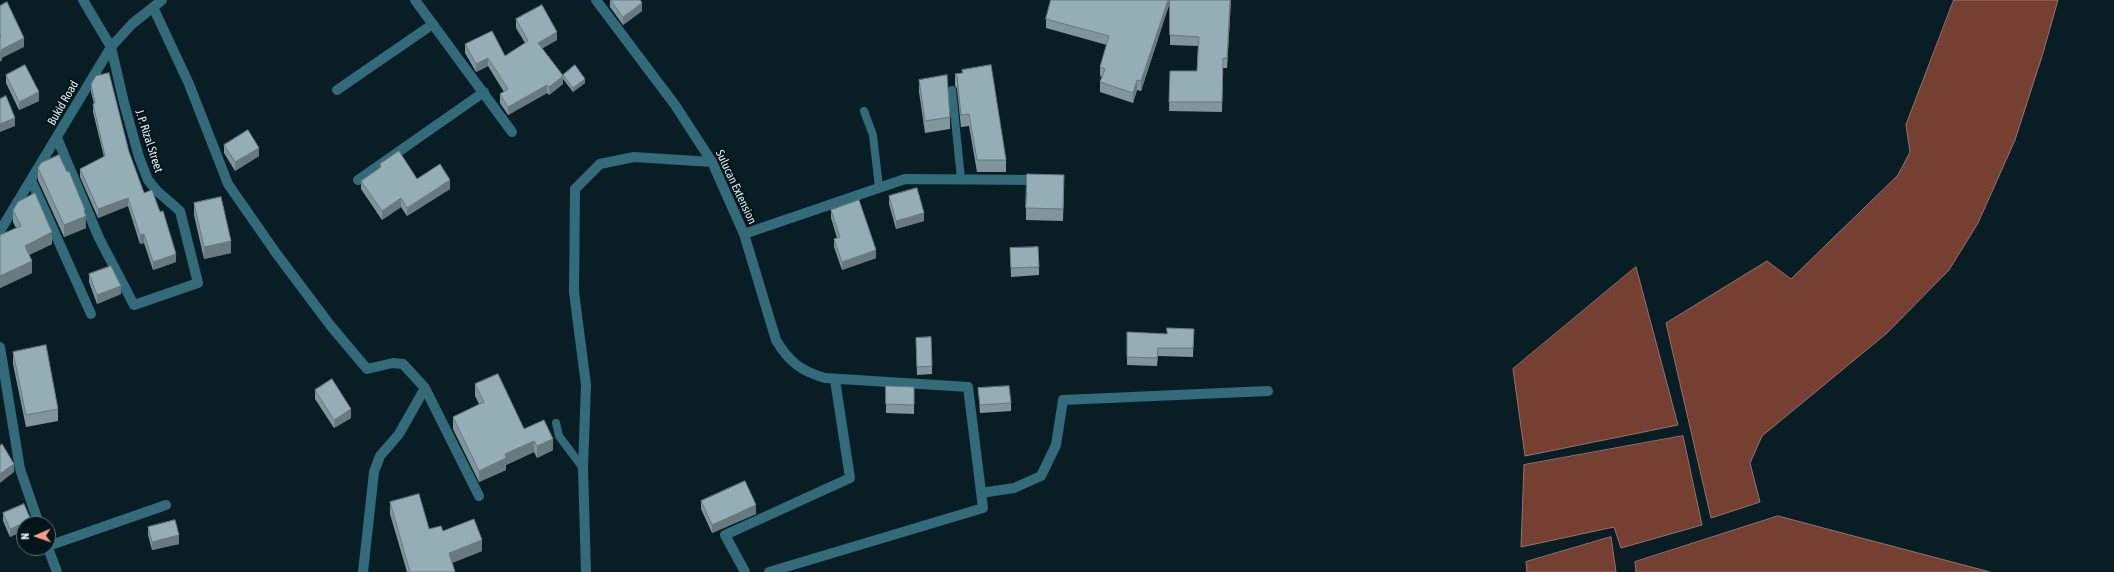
<!DOCTYPE html>
<style>
body{margin:0}
#map{position:relative;width:2114px;height:572px;overflow:hidden;background:#091e24;font-family:"Asap Condensed",sans-serif}
canvas{display:block}
.north{position:absolute;left:16px;top:516px;width:40px;height:40px;box-sizing:border-box;background:#02151a;border:1px solid #5b6c70;border-radius:50%;rotate:268deg;font-size:11px;font-weight:700;line-height:16px;text-align:center;color:#e1eef2}
.north::after{content:'';display:block;margin:auto;width:14px;height:18px;background:#f49e89;clip-path:polygon(50% 0,100% 100%,50% 72%,0 100%)}
</style>
<div id="map">
<canvas width="2114" height="572"></canvas>
<div class="north">N</div>
</div>
<script>
const ctx = document.querySelector('canvas').getContext('2d');
ctx.lineJoin = 'round';
function fill(path, color) {
  ctx.fillStyle = color;
  ctx.fill(path, 'evenodd');
}
function strokePath(path, color, width, dash) {
  ctx.strokeStyle = color;
  ctx.lineWidth = width;
  ctx.lineCap = dash ? 'butt' : 'round';
  ctx.setLineDash(dash || []);
  ctx.stroke(path);
}
function write(font, color, halo, rows, align = 'center') {
  ctx.font = font + ' "Asap Condensed",sans-serif';
  ctx.lineWidth = 4;
  ctx.setLineDash([]);
  ctx.textBaseline = 'middle';
  ctx.strokeStyle = halo;
  ctx.fillStyle = color;
  for (const [text, x, y, turn = 0] of rows) {
    ctx.save();
    ctx.translate(x, y);
    ctx.rotate((+turn || 0) * Math.PI / 180);
    ctx.textAlign = isNaN(turn) ? turn : align;
    if (halo) ctx.strokeText(text, 0, 0);
    ctx.fillText(text, 0, 0);
    ctx.restore();
  }
}
const water = new Path2D(`
 M1954,0H2058L2043,53L2015,140L1978,223L1949,270L1887,333L1762,436L1750,463L1760,502L1711,518L1666,323L1767,261L1791,279L1898,175L1910,152L1906,125Z
 M1636,267L1678,425L1525,456L1513,369Z
 M1683,436L1702,525L1621,548L1614,527L1521,547L1524,465Z
 M1778,516L1990,572H1636L1635,562Z
 M1611,537L1616,572H1527L1526,562Z`);
fill(water, '#753f32');
strokePath(water, '#95746c', 1);
strokePath(new Path2D(`
 M952,90L961,179
 M864,111L873,135L879,187
 M556,423L559,436L583,468`), '#346b7a', 8);
strokePath(new Path2D(`
 M415,0L512,132
 M596,0L675,105L712,162L744,234L776,340C789,362 801,371 825,378L968,387L983,508L769,572
 M153,7L189,84L228,184L276,253L330,325L367,369L393,363L403,364L425,388L479,496
 M337,90L433,24
 M57,138L99,238L134,305L198,283L180,211L157,191L148,180L139,157L124,103L111,47L83,0
 M31,180L91,314
 M358,180L484,92
 M0,231L111,47L132,24L162,0
 M744,234L905,179L1038,180
 M0,347L20,469L39,524
 M981,493L1014,488L1041,476L1056,445L1063,400L1268,391
 M48,546L166,505
 M48,548L57,572
 M363,572L374,472L380,456L399,434L425,388
 M586,572L583,468L586,385L574,292L575,189L600,164L634,157L712,162
 M745,572L725,535L850,478L835,380`), '#346b7a', 10);
fill(new Path2D(`
 M610,0H640L642,11L623,25L610,7Z
 M1051,0H1231L1227,68H1223L1222,112L1169,111L1170,71H1197L1198,46L1170,45V2L1141,91L1137,90L1133,103L1100,92V82L1102,77L1100,76V67L1107,45L1046,28V19Z
 M516,19L557,40L542,48L563,75L585,83L573,92L563,79V84L549,95L547,93L508,115L500,103V94L504,92L488,66L476,72L465,53V44L505,56L525,43L516,28Z
 M962,70L1006,160V172H977L969,126L961,127L957,89L955,86V74L962,73Z
 M6,75L39,101L19,110L6,83Z
 M919,80L950,117V129L925,133L919,92Z
 M91,84L129,152L144,193L176,262L153,270L144,243L140,244L128,206L98,218L80,177V169L104,157L93,112V104H94L91,92Z
 M224,145L259,156L235,171L224,153Z
 M380,164L417,179L450,189L407,216L401,207L382,220L361,189V181L380,168Z
 M38,168L85,215L86,228L64,237L38,180Z
 M1064,188L1063,221L1026,220V208Z
 M889,196L924,221L896,229L889,204Z
 M194,203L231,253L204,259L194,215Z
 M13,210L52,244L29,255L32,273L0,288V235L16,228L13,222Z
 M831,210L876,258L842,270L834,247V239L837,238L831,218Z
 M1010,248L1039,267V275L1011,277Z
 M89,274L121,294L97,304L89,282Z
 M1194,329L1193,357L1158,356L1157,366L1127,365V332L1167,334Z
 M916,338L932,366V374L917,375Z
 M13,352L58,409V421L26,427L13,364Z
 M475,384L524,429L553,450L537,458L534,452L506,465V470L479,482L453,429V417L479,404L475,396Z
 M886,386L914,387V414L886,413Z
 M978,388L1011,403V411L980,413Z
 M315,390L351,418L334,428L315,399Z
 M701,501L756,514L712,533L701,509Z
 M390,502L429,529L443,531L482,551L452,563L455,572H407L390,514Z
 M3,513L31,524L10,537L3,521Z
 M148,527L179,544L152,550L148,535Z`), '#80959c');
fill(new Path2D(`
 M1168,0H1170V2L1141,91V81Z
 M1230,0H1231L1227,68V58Z
 M642,3V11L623,25V17Z
 M557,32V40L538,51V43Z
 M24,38V47L2,58V60L0,62V53L1,50Z
 M488,58V66L476,72V64Z
 M563,76V84L549,95V87Z
 M585,79V83L573,92V88Z
 M1137,80V90L1133,103V93Z
 M547,85V93L508,115V107Z
 M39,92V101L19,110V102Z
 M15,118V126L0,132V124Z
 M259,148V156L235,171V162Z
 M450,180V189L407,216V208Z
 M128,198V206L98,218V209Z
 M401,198V207L382,220V211Z
 M85,210L86,228L64,237V225Z
 M924,213V221L896,229V221Z
 M52,232V244L25,257V246Z
 M144,234V243L140,244V235Z
 M231,241V253L204,259V247Z
 M876,250V258L842,270V262Z
 M176,254V262L153,270V262Z
 M32,261V273L0,288V276Z
 M121,286V294L97,304V295Z
 M351,409V418L334,428V420Z
 M553,439V450L537,458V446Z
 M534,441V452L506,465V470L479,482V471L505,454Z
 M14,464V472L0,483V474Z
 M756,505V514L712,533V525Z
 M31,520V524H24V531L10,537V529Z
 M179,535V544L152,550V542Z
 M482,540V551L449,564V553Z`), '#68797f');
const building = new Path2D(`
 M611,0H640L642,3L623,17Z
 M1051,0H1168L1141,81L1137,80L1133,93L1100,82L1105,69L1100,67L1109,36L1046,19Z
 M1170,0H1230L1227,58H1223L1222,102H1169L1170,71H1197L1199,37L1170,35Z
 M7,2L24,38L1,50L2,52L0,53V37H1L0,35V6Z
 M542,5L557,32L538,43L563,76L549,87L547,85L508,107L500,94L508,89L488,58L476,64L465,44L492,31L505,56L528,41L516,19Z
 M25,65L39,92L19,102L6,75Z
 M575,65L585,79L573,88L563,75Z
 M991,65L1006,160H977L969,114L961,115L957,77L955,74L963,73L962,70Z
 M109,73L129,152L144,193L152,190L160,212L163,211L176,254L153,262L144,234L140,235L128,198L98,209L80,169L105,156L93,104L95,103L91,84L96,76Z
 M947,75L950,117L925,121L919,80Z
 M6,96L15,118L0,124V99Z
 M248,130L259,148L235,162L224,145Z
 M399,151L417,179L440,164L450,180L407,208L401,198L382,211L361,181L381,167L380,164Z
 M59,155L67,172L69,171L85,210L84,211L86,216L64,225L38,168L41,163Z
 M1027,174L1064,175L1063,209L1026,208Z
 M917,188L924,213L896,221L889,196Z
 M35,193L52,232L25,246L32,261L0,276V235L21,226L13,210L18,202Z
 M221,197L231,241L204,247L194,203Z
 M859,200L876,250L842,262L834,239L840,237L831,210Z
 M1038,247L1039,267L1011,268L1010,248Z
 M111,266L121,286L97,295L89,274Z
 M1167,328L1194,329L1193,348H1158L1157,358L1127,357V332L1167,334Z
 M931,337L932,366L917,367L916,338Z
 M46,345L58,409L26,415L13,352Z
 M498,374L524,429L544,420L553,439L537,446L534,441L505,454L506,458L479,471L453,417L484,402L475,384Z
 M332,379L351,409L334,420L315,390Z
 M886,386L914,387V405L886,404Z
 M1009,386L1011,403L980,405L978,388Z
 M2,444L14,464L0,474V446Z
 M745,481L756,505L712,525L701,501Z
 M419,494L429,529L441,526L443,531L474,519L482,540L449,553L455,572H410L390,502Z
 M24,504L31,520L10,529L3,513Z
 M175,520L179,535L152,542L148,527Z`);
fill(building, '#95adb5');
strokePath(building, '#68797f', 1);
write('12px', '#e1eef2', '#02151a', [
 ["Bukid Road",63,103,-60],
 ["J. P. Rizal Street",149,141,72],
 ["Sulucan Extension",736,187,65]
]);
</script>
